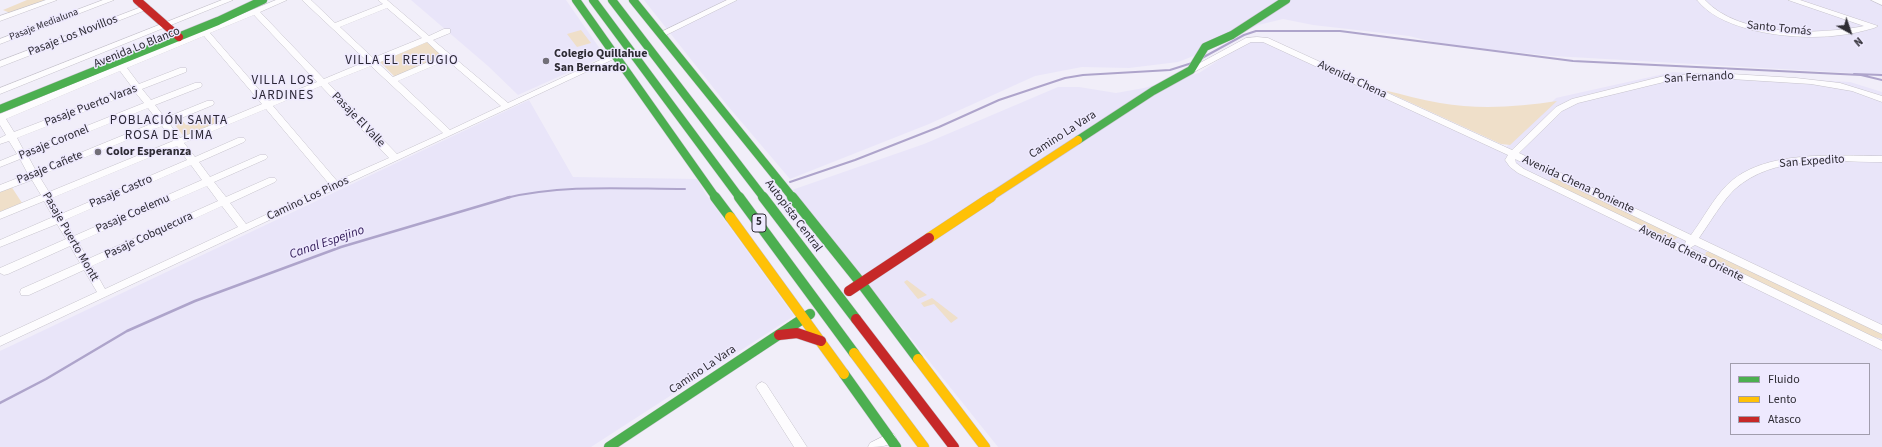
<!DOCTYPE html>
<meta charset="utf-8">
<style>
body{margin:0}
#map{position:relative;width:1882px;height:447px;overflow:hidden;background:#f1eef9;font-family:"Source Sans 3",sans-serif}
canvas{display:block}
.legend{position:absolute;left:1730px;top:363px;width:140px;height:72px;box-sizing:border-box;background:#eee9fe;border:1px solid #a19dad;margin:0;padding:5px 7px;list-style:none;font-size:12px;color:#2d2b33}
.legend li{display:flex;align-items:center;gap:8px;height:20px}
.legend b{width:20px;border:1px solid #a19dad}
.north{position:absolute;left:1830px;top:12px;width:40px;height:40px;-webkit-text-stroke:3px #eee9fe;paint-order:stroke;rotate:140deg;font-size:11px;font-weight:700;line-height:16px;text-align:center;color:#2d2b33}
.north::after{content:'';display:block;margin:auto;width:14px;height:18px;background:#2d2b33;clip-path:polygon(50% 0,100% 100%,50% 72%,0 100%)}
</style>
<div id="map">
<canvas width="1882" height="447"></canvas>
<ul class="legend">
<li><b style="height:5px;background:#4caf50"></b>Fluido</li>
<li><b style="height:5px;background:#ffc107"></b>Lento</li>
<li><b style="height:5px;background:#c62828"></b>Atasco</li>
</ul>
<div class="north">N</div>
</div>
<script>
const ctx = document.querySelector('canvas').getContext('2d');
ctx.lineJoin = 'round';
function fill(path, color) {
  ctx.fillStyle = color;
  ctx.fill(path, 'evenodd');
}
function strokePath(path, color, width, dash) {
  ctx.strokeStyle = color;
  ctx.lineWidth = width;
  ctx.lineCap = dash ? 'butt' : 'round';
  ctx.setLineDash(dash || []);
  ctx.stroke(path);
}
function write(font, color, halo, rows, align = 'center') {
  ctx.font = font + ' "Source Sans 3",sans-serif';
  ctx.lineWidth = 3;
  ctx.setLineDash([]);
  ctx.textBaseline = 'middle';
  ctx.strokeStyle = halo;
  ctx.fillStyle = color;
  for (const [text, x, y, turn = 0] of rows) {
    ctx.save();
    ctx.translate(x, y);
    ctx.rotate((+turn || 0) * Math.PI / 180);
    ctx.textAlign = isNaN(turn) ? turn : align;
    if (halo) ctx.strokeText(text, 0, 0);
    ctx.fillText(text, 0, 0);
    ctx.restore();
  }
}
fill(new Path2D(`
 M411,0H566L605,56L518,95L488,66Z
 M644,0H1882V77L1869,74L1553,56L1445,45L1409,36L1313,25L1283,19L1258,25L1209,50L1178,62L1129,68L1082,67L1035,76L929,124L790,179L727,105Z
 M1254,37H1266L1505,148L1556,98L1673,72L1850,82L1882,92V447H998L792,190L924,144L1058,87H1079L1116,93L1144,88L1199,73ZM1731,364H1869V434H1731Z
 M529,100L573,177L697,179L705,193L794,316L591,447H0V351Z`), '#e9e5f9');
fill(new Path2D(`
 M27,0H46L10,13L3,10Z
 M581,30L591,43L577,47L567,34Z
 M427,41L443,56L395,77L379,61Z
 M1383,90C1402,94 1421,100 1440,103C1479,110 1518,107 1557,101L1510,145L1501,144Z
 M212,114L219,123L184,137L173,122L181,119L186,125Z
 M1552,178H1557L1678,237L1674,240L1668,239L1554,184L1549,181Z
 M11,186L22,203L0,212V190Z
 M1706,252H1713L1882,333V339L1871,336L1705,256Z
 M907,280L927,295L918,299L904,282Z
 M932,298L958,318L951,323L934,304L924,307L921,303Z`), '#efdfc9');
strokePath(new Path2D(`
 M1202,58L1244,35L1256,31H1340L1573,61L1861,75L1882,80
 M1854,74L1882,75
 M790,182L855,160L939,127L999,100L1065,78L1083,75L1170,70L1192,63
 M506,198C564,184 625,189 685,189`), '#aea4cb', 2);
strokePath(new Path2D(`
 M0,403L46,379L127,331L195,301L341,247L510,197`), '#aea4cb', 2.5);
const street = new Path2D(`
 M46,0H57L0,21V16Z
 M103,0H114L0,44V39Z
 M222,0H233L0,94V88Z
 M276,0H287L260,12L324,79L367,61L302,0H311L335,23L383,4L378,0H387L429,36L444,29H450V33L433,40L508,103L613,54H616L620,56L0,346V337L97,292L84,270L29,295H21L20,292L21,289L80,263L70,246L8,274L4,275L0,273V268L66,239L57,224L0,247V240L53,217L44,201L0,219V212L41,195L32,180L0,192V185L28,174L20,159L0,167V161L17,154L9,141L0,144V138L6,135L0,125V114ZM387,8L422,38L373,58L340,27ZM254,15L317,82L269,101L210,33ZM204,36L262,104L180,138L169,123L213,105L214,103L213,101H207L165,118L155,105L201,87L202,85L201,83H195L151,100L142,89L186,72V68H180L139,84L127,68ZM427,42L442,56L393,77L378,63ZM447,60L501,106L450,130L398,81ZM371,66L443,133L397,154L328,83ZM120,71L132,87L14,132L6,119ZM321,86L389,158L337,181L273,106ZM135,92L144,103L24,151L17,138ZM148,108L158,121L36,171L28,156ZM266,109L330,185L246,224L230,203L275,182L277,180L275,178H269L226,197L214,182L266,159L268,157L266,155H260L210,177L199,162L244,142L246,140L244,138H238L195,157L184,143ZM162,126L173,141L49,192L39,176ZM177,146L187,160L61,214L52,198ZM191,165L202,180L74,236L65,220ZM207,186L218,201L88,259L78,242ZM222,206L238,227L105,289L92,266Z
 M727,0H737L664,36H658L657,34Z
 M1697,0H1705C1739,37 1819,35 1864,26L1788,0H1800L1878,26L1874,28C1863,31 1852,34 1841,35C1801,41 1723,34 1697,0Z
 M1871,0H1882V5Z
 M144,6H150L151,8L0,67V61Z
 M1257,37L1268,38L1512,150L1556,107L1572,99L1664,76L1715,73L1796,78L1840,83L1882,96V102L1852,91L1811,84L1715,78L1664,82L1578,103L1562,111L1519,153L1691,235C1703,219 1713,199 1727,185C1763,149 1835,156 1882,156V162C1834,162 1774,154 1735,189C1723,200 1709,224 1699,238L1882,325V334L1695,245L1690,248L1882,341V350L1518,173L1510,167L1505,160L1508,155L1263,42H1251L1194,72H1188L1187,70L1246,38ZM1515,159L1686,241L1684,246L1524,169L1516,163Z
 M762,382L766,384L807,447H794L756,387L758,384Z
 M890,433L894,434L896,438C891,447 878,447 868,447L870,443Z`);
const fastFar1 = new Path2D(`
 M576,0L716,198
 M593,0L740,198
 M612,0L764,198
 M633,0L793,198
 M0,109L218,21L263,0
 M1078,140L1153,91L1191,70L1205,47L1232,35L1286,0`);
const fast = new Path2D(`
 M715,197L730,217
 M739,197L854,353
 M763,197L856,319
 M792,197L861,283L918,359
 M844,374L896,447
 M609,447L810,314`);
const slowFar1 = new Path2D(`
 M989,198L1078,140`);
const slow = new Path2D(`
 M730,217L844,374
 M929,238L991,197
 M854,353L924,447
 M918,359L985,447`);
const jamFar1 = new Path2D(`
 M137,0L179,37`);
const jam = new Path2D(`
 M849,291L929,238
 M856,319L954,447
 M779,335L797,333L821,341`);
strokePath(street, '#c6c3cc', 1);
strokePath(fastFar1, '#c6c3cc', 9);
strokePath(fast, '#c6c3cc', 11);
strokePath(slowFar1, '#c6c3cc', 9);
strokePath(slow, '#c6c3cc', 11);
strokePath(jamFar1, '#c6c3cc', 9);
strokePath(jam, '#c6c3cc', 11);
fill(street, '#fdfcfe');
strokePath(fastFar1, '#4caf50', 8);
strokePath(fast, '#4caf50', 10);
strokePath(slowFar1, '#ffc107', 8);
strokePath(slow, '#ffc107', 10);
strokePath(jamFar1, '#c62828', 8);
strokePath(jam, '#c62828', 10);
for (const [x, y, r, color] of [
 [546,61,4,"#726f78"],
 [98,152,4,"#726f78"]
]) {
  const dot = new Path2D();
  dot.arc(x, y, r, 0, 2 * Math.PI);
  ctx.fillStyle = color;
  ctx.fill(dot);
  strokePath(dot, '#eee9fe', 1.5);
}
write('10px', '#2d2b33', '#eee9fe', [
 ["Pasaje Medialuna",44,25,-21]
]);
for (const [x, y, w] of [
 [759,223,14]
]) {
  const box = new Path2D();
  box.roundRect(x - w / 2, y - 9, w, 18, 3);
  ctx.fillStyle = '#eee9fe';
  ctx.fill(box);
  strokePath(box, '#2d2b33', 1);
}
write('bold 11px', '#2d2b33', null, [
 ["5",759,223]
]);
write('12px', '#2d2b33', '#eee9fe', [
 ["Santo Tomás",1779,29,6],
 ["Pasaje Los Novillos",73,36,-21],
 ["Avenida Lo Blanco",137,48,-22],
 ["San Fernando",1699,78,-3],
 ["Avenida Chena",1352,80,25],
 ["Pasaje Puerto Varas",91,106,-21],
 ["Pasaje El Valle",358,120,46],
 ["Camino La Vara",1063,135,-33],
 ["Pasaje Coronel",54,143,-22],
 ["San Expedito",1812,162,-4],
 ["Pasaje Cañete",50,168,-22],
 ["Avenida Chena Poniente",1578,185,25],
 ["Pasaje Castro",121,192,-23],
 ["Camino Los Pinos",308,199,-25],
 ["Pasaje Coelemu",133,214,-24],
 ["Autopista Central",793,216,53],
 ["Pasaje Cobquecura",149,236,-25],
 ["Pasaje Puerto Montt",70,237,60],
 ["Avenida Chena Oriente",1691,254,26],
 ["Camino La Vara",703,370,-34]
]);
write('bold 12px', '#2d2b33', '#eee9fe', [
 ["Colegio Quillahue",554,54],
 ["San Bernardo",554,68],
 ["Color Esperanza",106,152]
], 'left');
ctx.letterSpacing = '1px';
write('13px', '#2b2736', '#eee9fe', [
 ["VILLA EL REFUGIO",402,61],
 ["VILLA LOS",283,81],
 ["JARDINES",283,96],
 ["POBLACIÓN SANTA",169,121],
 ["ROSA DE LIMA",169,136]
]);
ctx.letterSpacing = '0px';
write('italic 13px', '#301a57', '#eee9fe', [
 ["Canal Espejino",327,243,-19]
]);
</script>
